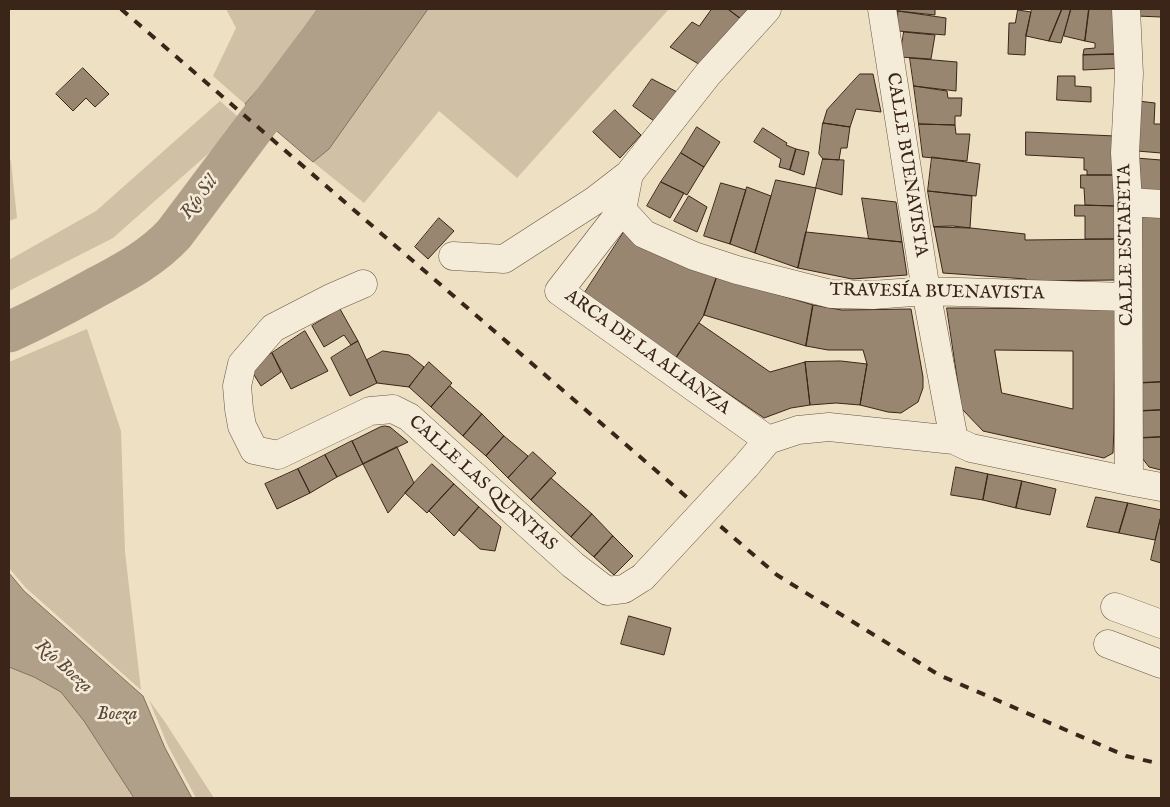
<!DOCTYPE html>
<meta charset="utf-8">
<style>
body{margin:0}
#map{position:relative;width:1170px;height:807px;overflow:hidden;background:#eee0c3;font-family:"IM FELL English",serif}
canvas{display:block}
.frame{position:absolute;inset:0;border:10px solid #3a2518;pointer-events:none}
</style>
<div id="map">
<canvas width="1170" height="807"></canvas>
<div class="frame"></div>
</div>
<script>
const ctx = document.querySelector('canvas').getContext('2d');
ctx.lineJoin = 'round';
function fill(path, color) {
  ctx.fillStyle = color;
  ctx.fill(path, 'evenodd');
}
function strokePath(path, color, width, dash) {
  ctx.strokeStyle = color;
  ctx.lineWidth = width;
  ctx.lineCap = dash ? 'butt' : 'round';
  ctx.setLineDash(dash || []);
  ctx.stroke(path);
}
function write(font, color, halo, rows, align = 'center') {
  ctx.font = font + ' "IM FELL English",serif';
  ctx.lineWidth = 5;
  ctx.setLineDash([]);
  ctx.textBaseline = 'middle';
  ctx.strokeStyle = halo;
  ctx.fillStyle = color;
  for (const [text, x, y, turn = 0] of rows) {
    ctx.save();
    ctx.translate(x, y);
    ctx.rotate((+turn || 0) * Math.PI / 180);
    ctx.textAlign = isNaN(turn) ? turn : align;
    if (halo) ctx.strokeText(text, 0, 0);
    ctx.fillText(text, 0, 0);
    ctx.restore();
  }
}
fill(new Path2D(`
 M226,9H318L274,71L245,104L213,76L236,28Z
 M428,9H669L517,178L439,111L364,203L313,162L329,149Z
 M220,101L244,122L113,238L9,291V260L96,211Z
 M9,157L11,162L17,218L9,221Z
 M87,329L121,431L125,552L141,690L26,588L9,568V362Z
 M9,667L34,677L61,692L84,721L134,798H9Z
 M149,700L165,722L214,798H196L168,746Z`), '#cfc0a6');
const water = new Path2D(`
 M318,9H428L329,149L313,162L245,104L274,71Z
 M9,573L24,591L143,696L165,748L192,798H134L84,721L61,692L34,677L9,667Z`);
fill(water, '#b1a089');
strokePath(water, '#816f5c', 1);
strokePath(new Path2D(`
 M9,332C38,319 66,304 95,288C123,273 152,258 174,234L343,9`), '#b1a089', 41);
const building = new Path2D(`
 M712,9H728L740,18L702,66L670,47L692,22L699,26Z
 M728,9H748L740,18Z
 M898,9H935V15L898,11Z
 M1032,9H1062L1049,41L1026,36Z
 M1062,9H1071L1061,43L1049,41Z
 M1071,9H1089L1085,41L1064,36Z
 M1089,9H1121L1123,54L1083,55L1084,49L1095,48V43L1085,41Z
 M1135,9H1161V17L1136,16Z
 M1018,10L1031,12L1026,36L1025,55L1008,54L1009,23H1015Z
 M898,11L946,18L945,35L898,31Z
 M904,32L935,35L931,59L900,57Z
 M1123,54L1124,68L1083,70V55Z
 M910,58L957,62L956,91L914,86Z
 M83,68L109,94L95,107L86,98L73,111L56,94Z
 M860,74H873L881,112L856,109L850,127L823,123L827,110Z
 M1058,76H1075V86L1091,87V102L1057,100Z
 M652,79L679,93L654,121L633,106Z
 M914,86L947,91L948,98H962L961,116H955V125L919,124Z
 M1138,101L1155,103L1154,124H1161V153L1137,151Z
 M615,110L641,135L620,158L593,132Z
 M823,123L850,127L847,148H841L839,160L823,159L819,154Z
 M919,124L955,125L956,134H970L967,161L923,157Z
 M697,127L720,142L704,167L681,153Z
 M763,128L787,143L786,145L796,149L790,170L779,167L781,159L754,142Z
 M1026,132L1115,136V175H1087V170H1084V158L1026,155Z
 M796,149L809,152L804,175L790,170Z
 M681,153L704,167L687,195L661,182Z
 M932,157L980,164L976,196L928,191Z
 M1136,158L1161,160V192L1136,189Z
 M823,159L844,160L842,195L816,188Z
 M1081,175H1115L1116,206L1085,205L1084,188H1081Z
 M776,180L816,188L798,268L755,253Z
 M661,182L684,193L670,218L647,206Z
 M721,183L746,190L730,244L704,236Z
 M747,187L771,196L755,253L730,244Z
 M928,191L972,196L970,228L934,227Z
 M689,196L707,207L697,232L674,221Z
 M862,198L896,202L902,242L869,239Z
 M1075,205L1116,206V239H1085V216H1075Z
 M1135,205L1161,206V382L1140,383Z
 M439,218L454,231L428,259L415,247Z
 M953,226L1025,234V240L1116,239L1117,280L1026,281V279L943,273L934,227Z
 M624,232L717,276L704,315L676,358L584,294Z
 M806,232L902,242L907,275L852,279L798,268Z
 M717,276L813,305L806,346L704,315Z
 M813,305L842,310L911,309L923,377V388L918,402L901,413L888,412L860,405L867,364L863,350H828L806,346Z
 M947,308L1115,309L1114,427L1113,453L1104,458L983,431L962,409ZM995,350L1073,351V409L1002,393Z
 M340,309L358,341L351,345L344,335L324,347L312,326Z
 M699,323L770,372L805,362L810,405L791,408L764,418L676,358Z
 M305,331L328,371L291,389L272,353Z
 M358,341L377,383L350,396L331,358Z
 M383,351L409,355L424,367L409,387L377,383L367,360Z
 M272,353L281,372L261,386L249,367Z
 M841,361L867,364L860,405L836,403L810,405L805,362Z
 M429,362L452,383L431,407L409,387Z
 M1161,382V410L1141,411L1140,383Z
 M450,386L482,414L463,436L431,407Z
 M1161,410V437L1141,438V411Z
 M482,414L504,436L486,456L463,436Z
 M385,426L390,427L408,442L363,464L352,441L380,427Z
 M504,436L528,456L508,478L486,456Z
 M1161,437V470L1149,467L1142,458L1141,438Z
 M352,441L363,464L337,477L325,455Z
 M397,447L414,483L388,513L363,464Z
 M533,452L556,473L531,500L508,478Z
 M325,455L337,477L310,493L298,469Z
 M432,464L454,484L427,513L405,493Z
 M956,467L988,474L983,500L951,495Z
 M298,469L310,493L277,509L265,484Z
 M988,474L1022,481L1016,508L983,500Z
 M551,478L592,514L571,537L531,500Z
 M1022,481L1056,489L1050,515L1016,508Z
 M454,484L479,507L454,536L429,511Z
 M1096,497L1128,503L1119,533L1087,527Z
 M1128,503L1161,510V516L1155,540L1119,533Z
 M479,507L501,527L495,551L480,549L459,530Z
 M592,514L613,536L594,557L571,537Z
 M1161,516V563L1151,560Z
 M613,536L633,556L614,575L594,557Z
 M629,616L671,628L664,655L621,644Z`);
fill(building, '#988671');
strokePath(building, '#3a2518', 1);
const minor = new Path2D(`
 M882,9L926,291L954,440
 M1126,9L1129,74L1125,153L1128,202L1129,481
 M629,174L622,210L644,234L694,256L737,270L831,294L873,295L926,291L1128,297
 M1128,202L1161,204
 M622,210L559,291L768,440
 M453,256L504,259L594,201L629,174L708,74L767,9
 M363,284L333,297L273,328L242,364L237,386L239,409L242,426L254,450L278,455L370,411L393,409L409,417L573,565L607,591L624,589L643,577
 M746,466L768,440L798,430L829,427L954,440L971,448L1129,481L1161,487
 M1115,607L1161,624
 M1108,644L1161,664`);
strokePath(minor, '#675443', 29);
strokePath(minor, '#f4ebd8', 28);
strokePath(new Path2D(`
 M121,9L777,575L939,675L1126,756L1161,764`), '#3a2518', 4, [9, 9]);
const minorBridge = new Path2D(`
 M643,577L746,466`);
strokePath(minorBridge, '#675443', 29, []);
strokePath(minorBridge, '#f4ebd8', 28);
write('18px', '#3a2518', '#f4ebd8', [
 ["CALLE BUENAVISTA",906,165,81],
 ["CALLE ESTAFETA",1127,245,-91],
 ["TRAVESÍA BUENAVISTA",937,293,1],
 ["ARCA DE LA ALIANZA",647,353,36],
 ["CALLE LAS QUINTAS",482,484,42]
]);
write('italic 19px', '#5e4a3a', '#f4ebd8', [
 ["Río Sil",200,198,-53],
 ["Río Boeza",63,667,42],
 ["Boeza",117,715]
]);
</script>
